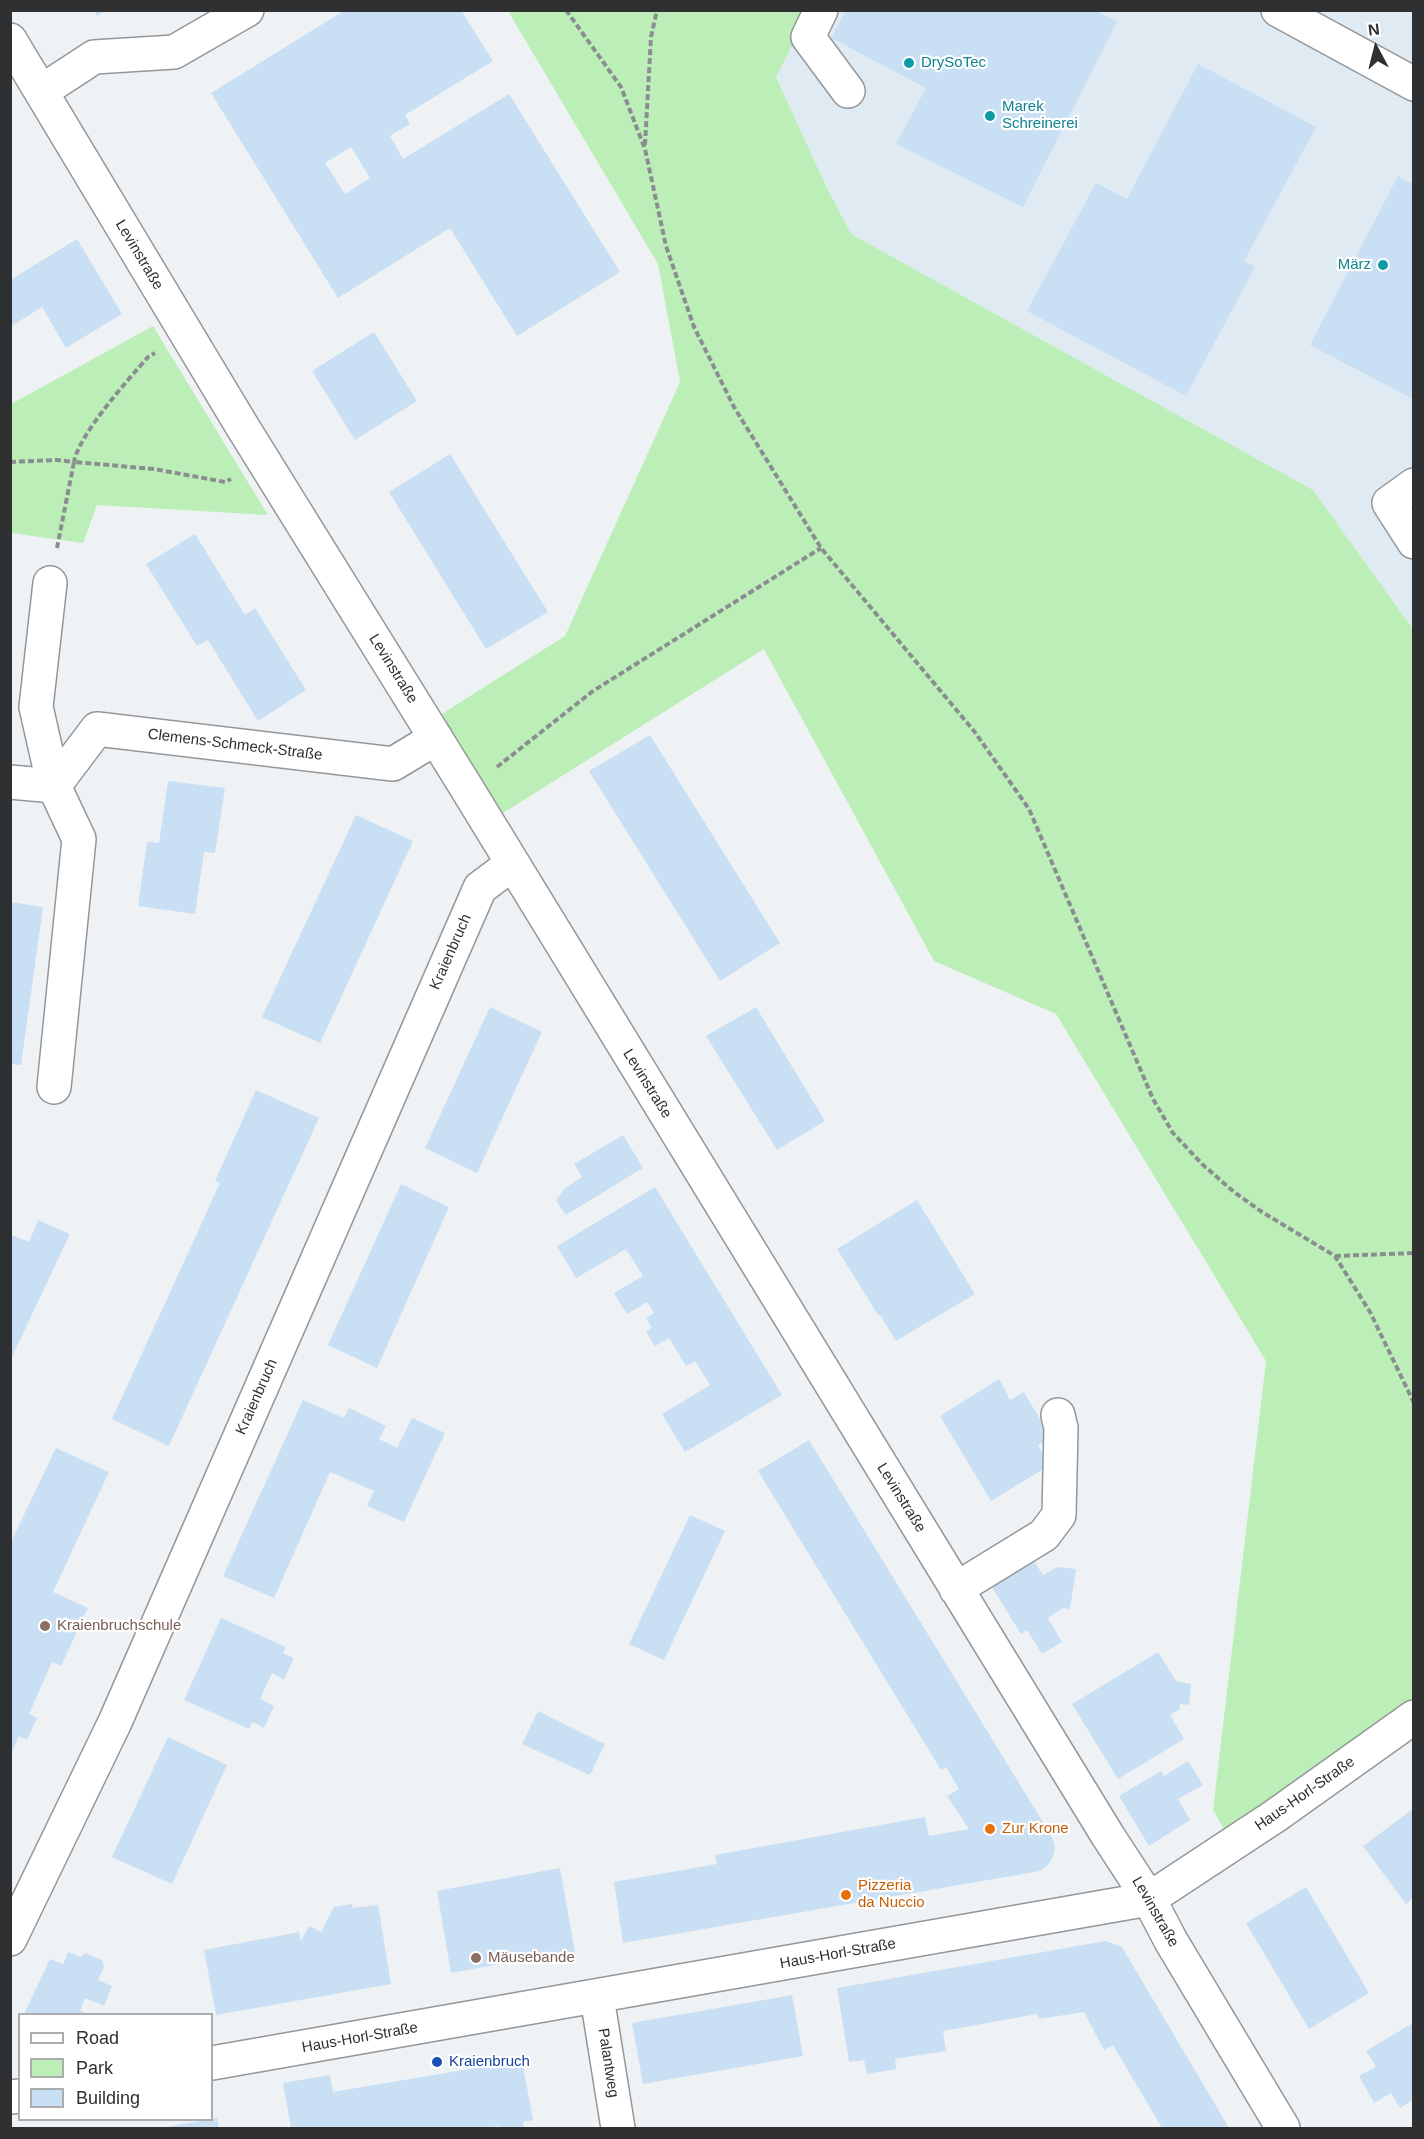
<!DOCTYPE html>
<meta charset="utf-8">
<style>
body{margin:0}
#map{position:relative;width:1424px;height:2139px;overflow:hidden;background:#eff2f5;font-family:Helvetica,sans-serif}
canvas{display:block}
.frame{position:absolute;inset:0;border:12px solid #2e3031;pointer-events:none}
.legend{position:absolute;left:18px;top:2013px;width:195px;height:108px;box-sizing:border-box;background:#fff;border:2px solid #abacad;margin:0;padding:8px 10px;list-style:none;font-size:18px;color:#2e3031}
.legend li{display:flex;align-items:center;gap:12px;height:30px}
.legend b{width:30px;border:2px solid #abacad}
.north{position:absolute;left:1346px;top:18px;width:60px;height:60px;-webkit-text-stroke:4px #fff;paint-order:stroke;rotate:353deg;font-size:16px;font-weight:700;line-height:24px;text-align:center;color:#2e3031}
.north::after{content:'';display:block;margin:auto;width:21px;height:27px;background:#2e3031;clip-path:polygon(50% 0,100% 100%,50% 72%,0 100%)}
</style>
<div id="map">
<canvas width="1424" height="2139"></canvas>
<div class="frame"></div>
<ul class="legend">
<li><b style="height:8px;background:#fff"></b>Road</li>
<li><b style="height:16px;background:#bcefb7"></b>Park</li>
<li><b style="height:16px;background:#c9dff4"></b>Building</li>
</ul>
<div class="north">N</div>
</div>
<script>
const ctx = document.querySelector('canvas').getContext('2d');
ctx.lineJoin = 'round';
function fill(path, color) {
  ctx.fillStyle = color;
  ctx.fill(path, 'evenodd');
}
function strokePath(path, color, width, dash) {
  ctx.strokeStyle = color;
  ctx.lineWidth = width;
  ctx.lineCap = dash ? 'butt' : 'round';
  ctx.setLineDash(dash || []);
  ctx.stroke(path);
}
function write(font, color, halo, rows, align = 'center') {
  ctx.font = font + ' Helvetica,sans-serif';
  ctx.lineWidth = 4.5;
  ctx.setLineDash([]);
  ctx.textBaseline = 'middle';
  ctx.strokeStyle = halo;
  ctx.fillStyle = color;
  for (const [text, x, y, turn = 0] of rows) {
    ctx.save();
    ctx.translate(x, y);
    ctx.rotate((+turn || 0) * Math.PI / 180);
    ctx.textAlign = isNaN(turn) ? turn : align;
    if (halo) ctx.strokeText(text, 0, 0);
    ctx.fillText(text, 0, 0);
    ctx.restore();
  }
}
fill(new Path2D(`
 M1262,10L1413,92V629L1313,490L851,234L826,186L776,77L810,11Z
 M1300,11H1413V69Z`), '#e0eaf3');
fill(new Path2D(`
 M508,11H810L776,77L826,186L851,234L1313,490L1413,629V1714L1230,1840L1213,1810L1266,1361L1056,1014L934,961L764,649L492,820L429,722L565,636L680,382L658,264Z
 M153,326L268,515L97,505L83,543L11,533V404Z`), '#bcefb7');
fill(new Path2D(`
 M94,10H107L97,16Z
 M342,10H461L493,61L405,115L410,124L390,136L403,159L509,94L620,272L517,336L450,228L338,298L211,93L342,12ZM351,147L370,178L345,194L325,163Z
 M846,10H1095L1117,22L1023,207L896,144L926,88L831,38Z
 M1198,64L1316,127L1244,261L1255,267L1186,396L1027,311L1096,183L1127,199Z
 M1398,176L1413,184V399L1310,345Z
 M77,239L122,314L66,348L42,307L10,327V280Z
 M374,332L417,401L355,440L312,371Z
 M450,454L548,612L486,649L389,492Z
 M195,534L245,615L255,608L306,690L258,721L208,640L197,646L146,564Z
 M650,735L780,943L720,981L589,771Z
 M168,781L225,788L215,853L204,852L195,914L138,906L147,842L159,843Z
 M356,815L413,841L320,1043L262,1017Z
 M10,902L43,907L21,1065L10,1064Z
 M490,1007L542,1032L477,1173L425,1148Z
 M756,1007L825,1121L777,1150L706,1036Z
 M256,1090L319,1118L169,1446L112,1419L220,1183L215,1181Z
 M623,1135L643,1168L566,1215L556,1201L564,1189L582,1177L574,1164Z
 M401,1184L449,1207L377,1368L328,1345Z
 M655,1187L782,1395L685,1452L662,1414L710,1385L695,1361L686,1366L669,1338L655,1346L646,1332L652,1328L646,1318L654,1313L647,1302L627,1314L614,1293L643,1276L626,1249L576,1278L557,1246Z
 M917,1200L975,1294L896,1341L880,1315H878L837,1249Z
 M38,1220L70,1234L10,1361V1234L29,1242Z
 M999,1379L1010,1400L1024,1392L1051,1438L1038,1445L1050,1465L991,1501L940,1416Z
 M303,1400L344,1418L349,1408L386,1426L379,1439L397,1448L412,1418L445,1433L404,1522L367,1506L374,1491L330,1472L274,1598L223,1576Z
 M809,1440L1052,1837L1055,1847L1053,1857L1048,1865L1040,1871L623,1943L614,1882L717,1864L715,1855L925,1817L929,1836L969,1829L947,1796L959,1789L946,1767L941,1770L758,1471Z
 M56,1448L109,1472L53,1592L88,1608L61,1666L52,1662L29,1714L37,1718L27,1740L19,1736L10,1756V1544Z
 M690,1515L725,1531L664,1660L629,1644Z
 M1032,1558L1043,1575L1057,1567L1076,1569L1070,1609L1063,1608L1048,1618L1062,1642L1042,1654L1027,1630L1021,1634L990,1584Z
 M221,1618L286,1647L283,1653L294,1658L284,1680L272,1673L260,1699L274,1706L264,1728L252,1722L249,1729L184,1700Z
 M1158,1652L1176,1681L1191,1684L1189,1705L1180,1704V1709L1170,1715L1184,1739L1118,1779L1072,1704Z
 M538,1711L605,1744L590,1775L522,1744Z
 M168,1737L227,1765L172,1884L112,1857Z
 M1188,1761L1203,1785L1178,1799L1190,1820L1149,1846L1119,1796L1161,1771L1164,1776Z
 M1413,1809V1898L1406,1904L1363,1846Z
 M560,1868L575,1952L526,1961L520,1952L503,1955L500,1964L451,1973L437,1891Z
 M1306,1887L1369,1993L1309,2029L1246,1923Z
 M352,1904V1908L378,1905L391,1984L216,2015L204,1950L299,1932L301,1941L309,1926L321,1932L334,1907Z
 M1106,1941L1122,1947L1229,2128H1162L1113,2045L1104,2050L1084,2012L1039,2019L1037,2014L943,2031L946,2051L895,2059L896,2069L867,2074L864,2060L849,2062L837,1988Z
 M68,1952L80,1957L86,1953L102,1960L104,1967L98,1980L112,1986L104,2006L85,1998L80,2011L89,2014H24L50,1959L63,1964Z
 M792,1995L803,2056L643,2084L632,2023Z
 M1413,2023V2100L1400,2108L1391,2093L1374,2103L1359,2076L1376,2067L1366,2051Z
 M522,2060L533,2120L523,2122L524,2128H500L499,2126L484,2128H291L283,2083L330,2075L333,2092Z
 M217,2118L219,2128H166V2127Z`), '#c9dff4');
const minor = new Path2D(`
 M821,10L808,37L848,91
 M1278,10L1414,84
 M10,40L242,426L466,787L1108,1836L1149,1899L1171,1941L1283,2128
 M42,91L94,57L174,52L247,10
 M1414,485L1389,503L1414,542
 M50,583L36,707L54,786L79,839L54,1087
 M10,782L54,786L97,729L393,764L436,738
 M956,1589L1044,1535L1059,1515L1061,1428L1058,1415
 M10,1939L115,1722L480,888L512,864
 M597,1997L618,2128
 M212,2063L1149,1899L1275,1816L1414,1717
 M10,2097L20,2096`);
strokePath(minor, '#94979a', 36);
strokePath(new Path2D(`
 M566,10L621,87L645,149L666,246L694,327L734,407L821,548L974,731L1029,809L1153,1099L1173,1133L1202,1164L1234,1192L1262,1212L1335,1256L1370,1312L1414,1403
 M645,145L651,37L657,10
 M10,462L57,460L74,462C79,434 128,380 148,357L155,353
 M57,548L74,462L154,469L225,482L231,479
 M497,767L593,691L821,548
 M1335,1256L1414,1253`), '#8b8e90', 4, [6, 3]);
strokePath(minor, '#fff', 33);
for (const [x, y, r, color] of [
 [909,63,6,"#0f9aa8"],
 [990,116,6,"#0f9aa8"],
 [1383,265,6,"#0f9aa8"],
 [45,1626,6,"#8d6e63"],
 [990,1829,6,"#e8710a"],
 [846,1895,6,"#e8710a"],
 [476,1958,6,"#8d6e63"],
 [437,2062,6,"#1a4fb4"]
]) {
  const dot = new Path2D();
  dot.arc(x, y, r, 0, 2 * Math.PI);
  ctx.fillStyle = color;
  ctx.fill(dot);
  strokePath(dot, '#fff', 2);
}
write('15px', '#0d838f', '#fff', [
 ["DrySoTec",921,63],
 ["Marek",1002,107],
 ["Schreinerei",1002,124],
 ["März",1371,265,"right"]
], 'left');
write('15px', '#2e3031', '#fff', [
 ["Levinstraße",139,255,59],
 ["Levinstraße",393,669,58],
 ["Clemens-Schmeck-Straße",235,745,7],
 ["Kraienbruch",451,952,-66],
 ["Levinstraße",647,1084,58],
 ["Kraienbruch",257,1397,-66],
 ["Levinstraße",901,1498,58],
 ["Haus-Horl-Straße",1305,1794,-35],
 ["Levinstraße",1155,1912,60],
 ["Haus-Horl-Straße",838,1954,-10],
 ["Haus-Horl-Straße",360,2038,-10],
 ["Palantweg",608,2063,81]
]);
write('15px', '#785e54', '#fff', [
 ["Kraienbruchschule",57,1626],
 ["Mäusebande",488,1958]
], 'left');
write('15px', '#c56008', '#fff', [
 ["Zur Krone",1002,1829],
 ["Pizzeria",858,1886],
 ["da Nuccio",858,1903]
], 'left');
write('15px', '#164399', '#fff', [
 ["Kraienbruch",449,2062]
], 'left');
</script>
